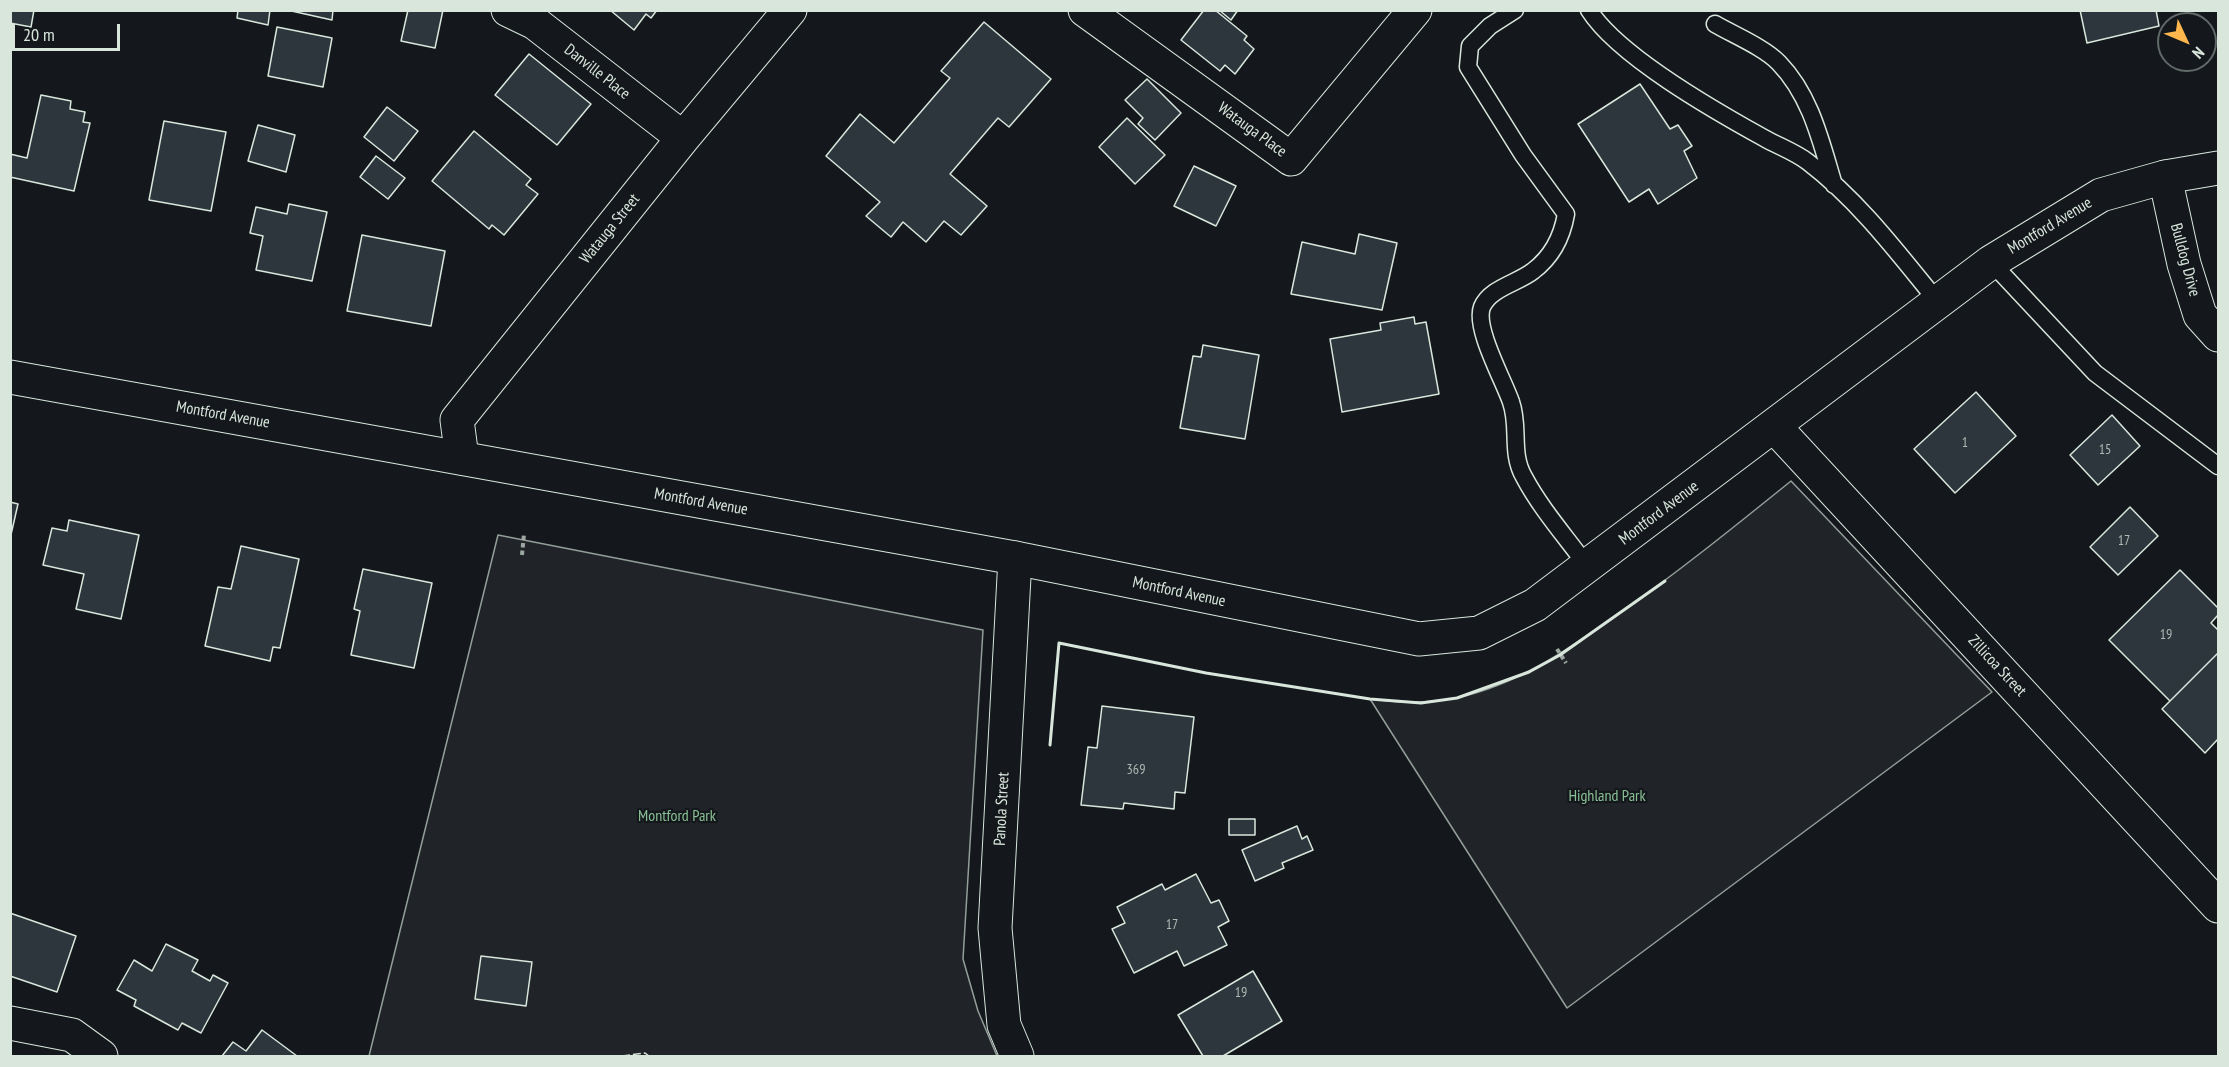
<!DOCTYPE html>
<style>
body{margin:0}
#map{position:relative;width:2229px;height:1067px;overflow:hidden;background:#14181c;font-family:"PT Sans Narrow",sans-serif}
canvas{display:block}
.frame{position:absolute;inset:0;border:12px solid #d8e6dc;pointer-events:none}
.north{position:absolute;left:2157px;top:12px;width:60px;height:60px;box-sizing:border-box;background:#14181c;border:2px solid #626a69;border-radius:50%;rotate:134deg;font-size:16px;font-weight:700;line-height:24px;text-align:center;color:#d8e6dc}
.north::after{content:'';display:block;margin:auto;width:21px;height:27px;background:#ffb74d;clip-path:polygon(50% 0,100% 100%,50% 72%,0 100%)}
.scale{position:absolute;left:12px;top:24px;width:108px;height:27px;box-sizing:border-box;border:3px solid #d8e6dc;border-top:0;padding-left:8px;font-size:18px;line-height:21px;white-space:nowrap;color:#d8e6dc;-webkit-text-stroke:4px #14181c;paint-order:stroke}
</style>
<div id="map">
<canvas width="2229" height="1067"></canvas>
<div class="frame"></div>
<div class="north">N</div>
<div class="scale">20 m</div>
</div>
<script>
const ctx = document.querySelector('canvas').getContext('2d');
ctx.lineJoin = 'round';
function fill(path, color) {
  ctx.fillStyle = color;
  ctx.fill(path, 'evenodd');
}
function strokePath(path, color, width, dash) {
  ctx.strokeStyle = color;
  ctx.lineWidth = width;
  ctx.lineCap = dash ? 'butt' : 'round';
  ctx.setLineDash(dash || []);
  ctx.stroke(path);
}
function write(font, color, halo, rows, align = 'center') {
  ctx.font = font + ' "PT Sans Narrow",sans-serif';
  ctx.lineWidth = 4.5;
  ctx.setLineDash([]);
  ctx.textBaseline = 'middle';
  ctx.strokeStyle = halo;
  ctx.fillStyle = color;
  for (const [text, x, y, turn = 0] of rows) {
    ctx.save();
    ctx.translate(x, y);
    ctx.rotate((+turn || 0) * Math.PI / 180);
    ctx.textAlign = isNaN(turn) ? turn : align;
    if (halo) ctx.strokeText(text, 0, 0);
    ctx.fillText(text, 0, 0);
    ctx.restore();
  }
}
const green = new Path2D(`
 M1791,481L1992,692L1567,1008L1370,699C1399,703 1427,704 1456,698C1517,685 1567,650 1617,615C1677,573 1734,527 1791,481Z
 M498,535L983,630L963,959L978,1011L997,1056H369Z`);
fill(green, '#202428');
strokePath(green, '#939e99', 1.5);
const building = new Path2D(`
 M10,10H34L31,27L10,23Z
 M238,10H270L268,25L237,18Z
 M287,10H333L332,20Z
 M408,10H443L435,48L401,41Z
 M610,10H657L651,18L646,14L634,30Z
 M1204,10H1215L1247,36L1244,40L1254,49L1235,74L1225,65L1220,71L1181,40Z
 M1219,10H1238L1231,20Z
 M2080,10H2156L2159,26L2087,43Z
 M984,22L1051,79L1009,127L998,118L950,174L987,206L961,235L944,221L926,242L903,222L891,237L866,216L880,202L826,156L860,114L894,143L950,78L941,71Z
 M277,27L332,38L323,87L268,76Z
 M529,54L591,104L557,145L495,95Z
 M1147,79L1181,113L1155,140L1138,124L1143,118L1125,100Z
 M1640,84L1670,129L1678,125L1692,146L1684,151L1697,178L1658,204L1649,189L1629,202L1578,124Z
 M41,95L71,101L70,109L85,112L83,122L90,123L74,191L10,177V154L27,158Z
 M387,107L418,131L394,161L364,137Z
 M1127,118L1165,155L1135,184L1099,147Z
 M164,121L226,132L211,211L149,200Z
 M258,125L295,135L286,172L248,161Z
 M474,131L531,179L526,185L538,194L504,235L492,225L489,229L432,181Z
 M376,156L405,178L388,199L360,177Z
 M1194,166L1236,186L1216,226L1174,206Z
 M289,204L327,212L312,281L256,270L263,236L250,233L256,207L287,214Z
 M1359,234L1397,243L1382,310L1291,294L1302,242L1355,254Z
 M362,235L445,251L431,326L347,311Z
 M1414,317L1415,324L1426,322L1439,394L1342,412L1330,339L1381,330L1380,323Z
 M1203,345L1259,355L1245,439L1180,428L1193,356L1201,357Z
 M1976,392L2016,436L1955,493L1914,449Z
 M2112,415L2140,446L2098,485L2070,455Z
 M10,502L18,504L10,539Z
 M2130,507L2158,536L2118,575L2090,547Z
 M69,520L139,535L121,619L76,609L84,574L43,565L52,528L67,531Z
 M241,546L299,559L280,648L273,647L270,661L205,646L218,587L231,589Z
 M363,569L432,583L414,668L351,655L360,611L354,609Z
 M2180,570L2218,608V615L2211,623L2218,630V653L2170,701L2109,640Z
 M2218,653V739L2205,753L2162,709Z
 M1102,706L1194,717L1185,793L1175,792L1174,809L1124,803L1123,809L1081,805L1088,747L1097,748Z
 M1229,819H1255V835H1229Z
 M1297,826L1302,839L1307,836L1313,850L1282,863L1284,868L1255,881L1242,850Z
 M1196,874L1211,903L1219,900L1229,921L1218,927L1227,945L1184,966L1177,951L1134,973L1112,929L1125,923L1117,907L1162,884L1165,890Z
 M10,913L76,936L57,992L10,976Z
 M166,944L198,960L192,971L210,981L213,975L228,983L201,1033L182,1023L178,1030L134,1006L136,1000L117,990L134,960L152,971Z
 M481,956L532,962L526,1006L475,999Z
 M1253,971L1282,1021L1223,1056H1203L1178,1015Z
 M262,1030L297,1056H222L233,1042L246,1051Z`);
fill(building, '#2c363c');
strokePath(building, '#d8e6dc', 1.5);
const service = new Path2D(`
 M1515,10L1490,26L1470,46L1468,67L1523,155L1566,214C1562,237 1553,256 1533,271C1518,283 1490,288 1482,307C1474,328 1504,381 1511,402C1520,427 1510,453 1524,477C1541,509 1566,537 1587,566
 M1589,10C1618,56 1715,111 1764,138C1778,146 1795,152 1808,162C1859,201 1898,253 1938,302
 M1715,24C1734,35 1765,48 1779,63C1811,96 1821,142 1834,185
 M1991,262L2095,373L2218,466`);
const minor = new Path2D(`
 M508,10L535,23L683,138
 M1085,10L1291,159L1415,10
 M2165,177L2184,264L2200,315L2218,335
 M1775,427L2218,906
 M462,458L457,420L683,138L790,10
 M1015,558L995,928L1004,1025L1017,1056
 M10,1023L72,1035L101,1056`);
const tertiary = new Path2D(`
 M10,377L1015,558L1419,639L1479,633L1535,605L1991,262L2101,195L2165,177L2218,168`);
strokePath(service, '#d8e6dc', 19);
strokePath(minor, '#d8e6dc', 35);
strokePath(tertiary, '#d8e6dc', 35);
strokePath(new Path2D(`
 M522,555L524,534
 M1557,649L1566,663`), '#9da8a2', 4, [4.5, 3]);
strokePath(service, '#14181c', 16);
strokePath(minor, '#14181c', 33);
strokePath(tertiary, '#14181c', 33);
strokePath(new Path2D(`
 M622,1056L645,1053L649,1056`), '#d8e6dc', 1.5, [8, 3]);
strokePath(new Path2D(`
 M1050,745L1059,643L1206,673L1370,699L1421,703L1457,698L1529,672L1560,655L1665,581`), '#d8e6dc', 3);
write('14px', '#adbab4', null, [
 ["1",1965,443],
 ["15",2105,450],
 ["17",2124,541],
 ["19",2166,635],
 ["369",1136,770],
 ["17",1172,925],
 ["19",1241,993]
]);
write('16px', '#d8e6dc', '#14181c', [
 ["Danville Place",597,72,38],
 ["Watauga Place",1252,130,36],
 ["Montford Avenue",2050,226,-31],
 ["Watauga Street",610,229,-51],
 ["Bulldog Drive",2185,260,75],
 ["Montford Avenue",223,415,10],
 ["Montford Avenue",701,502,10],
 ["Montford Avenue",1659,513,-37],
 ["Montford Avenue",1179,592,12],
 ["Zillicoa Street",1997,666,47],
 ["Panola Street",1002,809,-87]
]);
write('16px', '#8ac095', '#14181c', [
 ["Highland Park",1607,796],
 ["Montford Park",677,816]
]);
</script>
